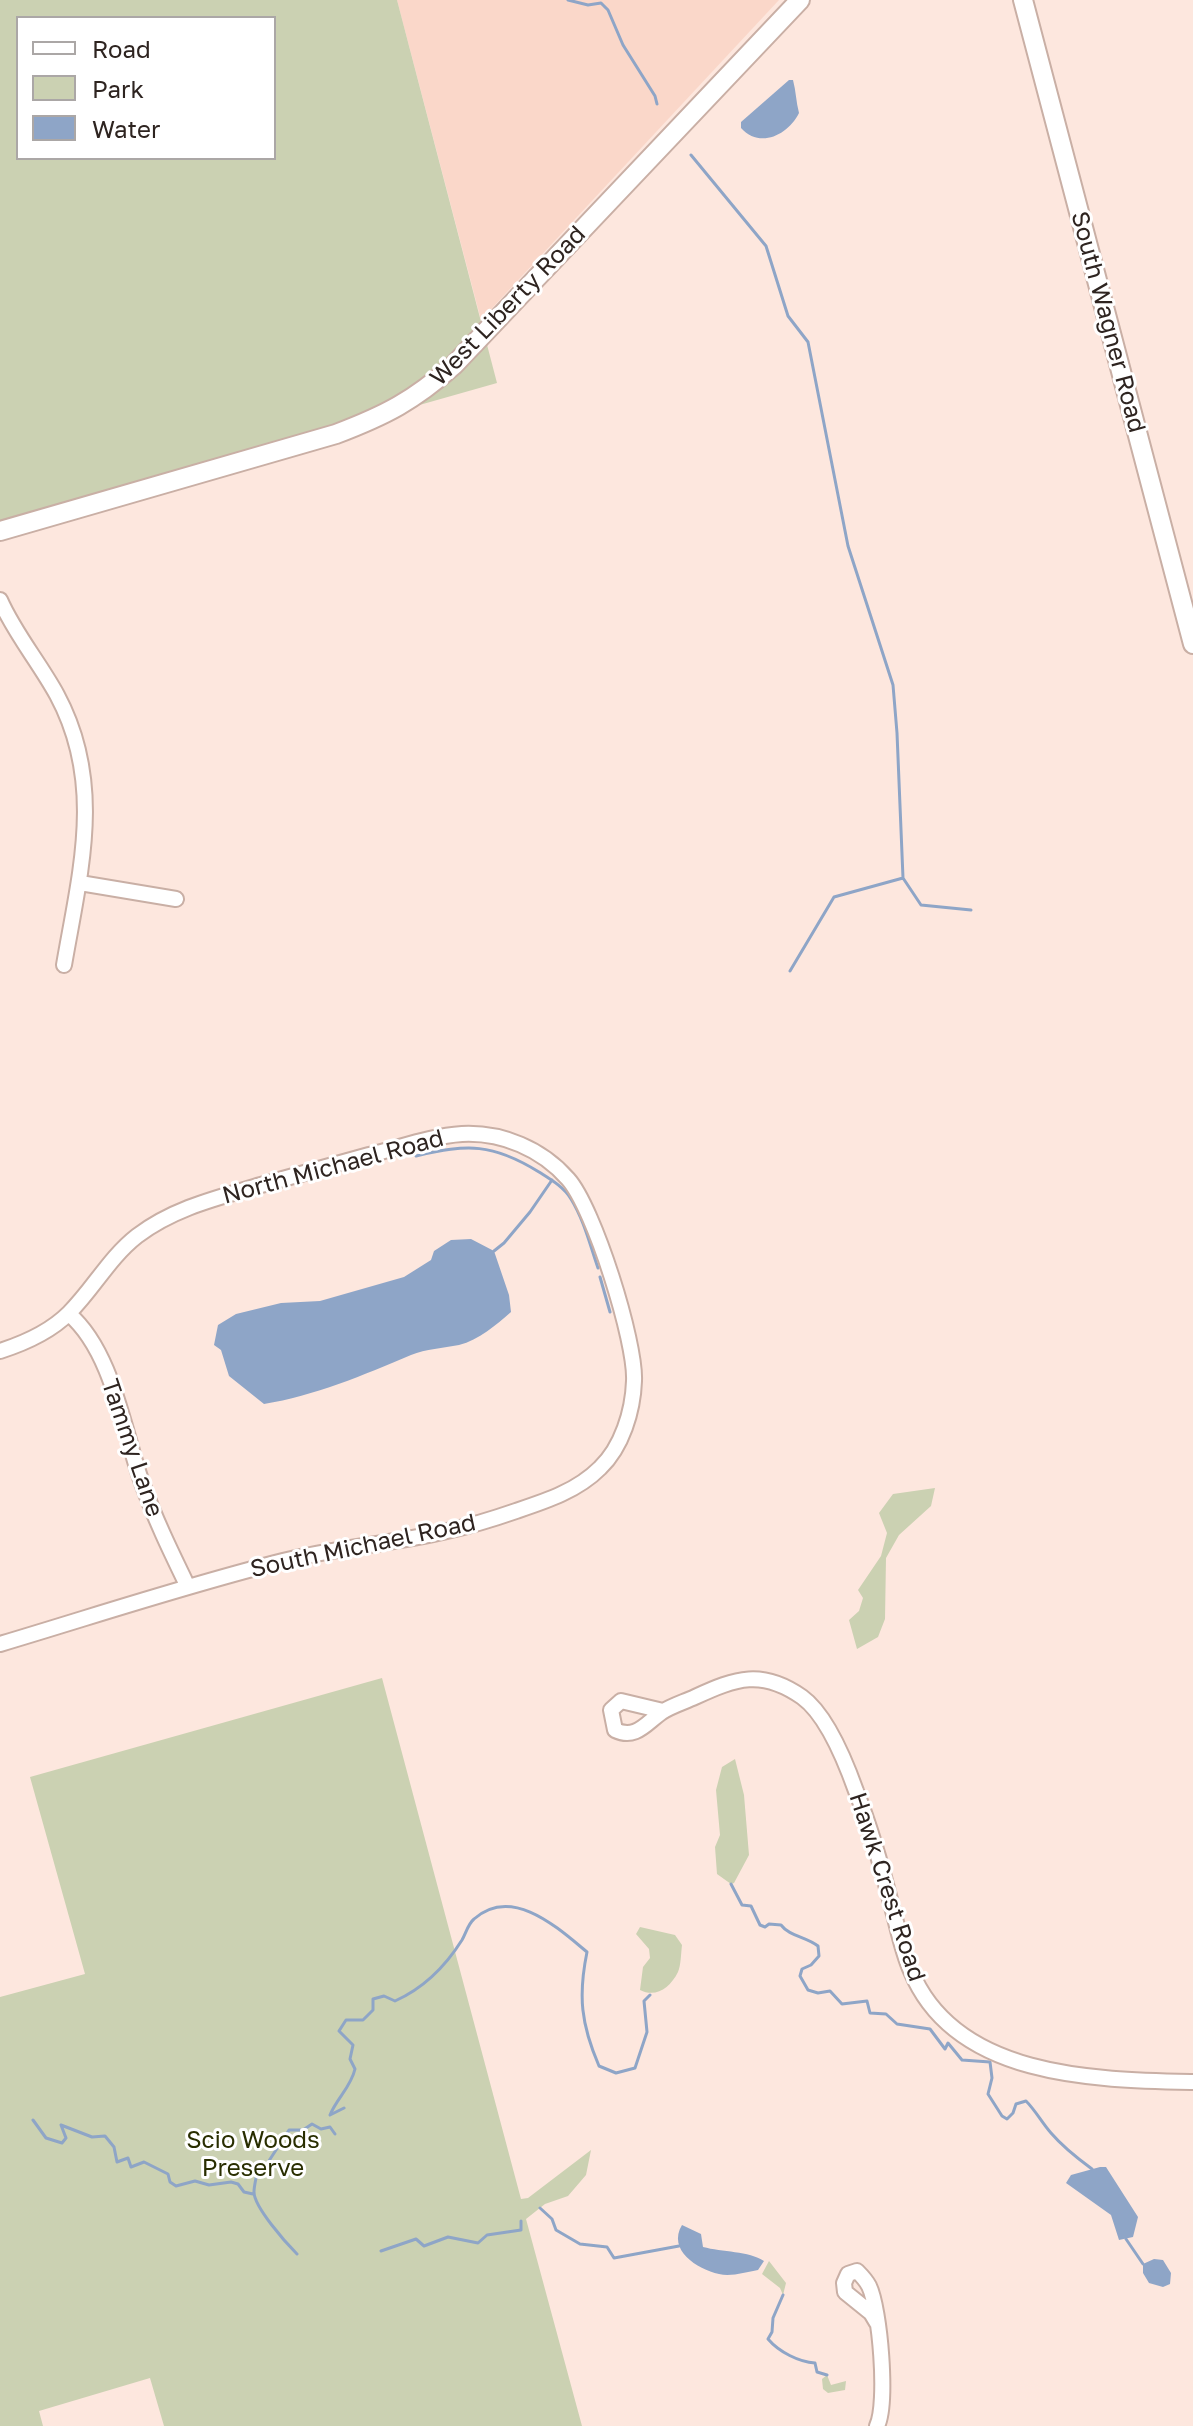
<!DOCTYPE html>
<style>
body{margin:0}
#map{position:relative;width:1193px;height:2426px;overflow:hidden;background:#fde7de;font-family:"Golos Text",sans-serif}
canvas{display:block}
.legend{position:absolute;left:16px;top:16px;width:260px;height:144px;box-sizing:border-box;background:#fff;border:2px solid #aba7a6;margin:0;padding:10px 14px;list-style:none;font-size:24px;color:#2e2420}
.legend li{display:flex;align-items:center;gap:16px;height:40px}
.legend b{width:40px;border:2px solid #aba7a6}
</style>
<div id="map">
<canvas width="1193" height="2426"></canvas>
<ul class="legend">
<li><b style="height:10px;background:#fff"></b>Road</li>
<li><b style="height:22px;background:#cbd1b2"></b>Park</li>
<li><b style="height:22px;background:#8ea5c7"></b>Water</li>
</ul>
</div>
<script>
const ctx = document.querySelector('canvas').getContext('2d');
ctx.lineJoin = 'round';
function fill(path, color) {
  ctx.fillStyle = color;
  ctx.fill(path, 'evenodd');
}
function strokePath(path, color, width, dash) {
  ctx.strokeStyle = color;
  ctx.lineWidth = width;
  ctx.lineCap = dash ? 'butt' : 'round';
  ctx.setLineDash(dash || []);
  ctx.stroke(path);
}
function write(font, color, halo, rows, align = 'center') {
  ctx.font = font + ' "Golos Text",sans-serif';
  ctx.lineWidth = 6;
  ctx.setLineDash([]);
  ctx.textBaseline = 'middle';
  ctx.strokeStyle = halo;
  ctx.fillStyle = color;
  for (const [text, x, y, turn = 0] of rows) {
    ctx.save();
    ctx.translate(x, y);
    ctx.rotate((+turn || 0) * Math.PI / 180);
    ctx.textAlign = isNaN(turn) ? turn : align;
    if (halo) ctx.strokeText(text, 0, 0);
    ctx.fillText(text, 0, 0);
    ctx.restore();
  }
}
fill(new Path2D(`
 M397,0H779L481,320Z`), '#fad7c9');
fill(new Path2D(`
 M0,0H397L497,383L0,524ZM18,18H274V158H18Z
 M935,1488L931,1506L899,1535L886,1558L885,1619L878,1637L857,1649L849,1620L859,1611L863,1598L858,1590L881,1556L887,1533L879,1513L893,1494Z
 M382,1678L521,2199L528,2198L591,2150L586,2175L568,2196L545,2204L526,2219L582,2426H164L150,2378L39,2411L43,2426H0V1997L85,1974L30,1777Z
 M735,1759L744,1795L749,1855L734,1883L731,1884L717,1874L715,1847L720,1835L716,1790L722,1767Z
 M640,1927L675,1935L682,1945C681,1953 681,1965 678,1972C670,1988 656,1998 640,1990L643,1967L650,1958L649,1949L636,1934Z
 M769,2261L786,2283L783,2295L780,2288L762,2274Z
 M827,2375L831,2385L846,2381L845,2390L828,2393L823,2389L822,2379Z`), '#cbd1b2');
fill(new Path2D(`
 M789,80H793C796,91 796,102 799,113C788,135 760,149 741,128V122Z
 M471,1239L494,1251L509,1295L511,1312C496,1325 479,1340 459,1345C443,1348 426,1349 411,1355C364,1375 314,1396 264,1404L229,1376L221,1350L214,1345L218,1325L236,1314L281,1303L320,1301L404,1277L431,1260L434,1251L451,1240Z
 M1100,2167H1106L1138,2217L1133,2237L1119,2240L1111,2215L1066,2183L1071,2175Z
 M682,2225L701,2234L703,2247C722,2252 749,2251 764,2261L758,2270C746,2272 731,2277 719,2274C697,2269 667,2250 682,2225Z
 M1154,2259L1163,2260L1171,2273L1170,2284L1163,2287L1149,2283L1143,2273V2264Z`), '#8ea5c7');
strokePath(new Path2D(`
 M568,0L588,5L601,3L608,10L623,45L655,96L657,104
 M691,155L766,246L788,316L808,342L848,546L893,685L897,733L903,878L834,897L790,971
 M903,878L921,905L971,910
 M416,1156C468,1144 492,1143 539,1172C550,1179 564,1187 571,1199C584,1220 590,1245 598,1268
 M494,1251L504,1243L530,1212L552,1180
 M600,1277L610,1312
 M731,1884L742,1905L751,1906L760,1925L765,1927L769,1924L781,1925C789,1936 807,1937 818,1946L819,1956L811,1965L802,1969L800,1976L808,1990L818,1993L830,1991L842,2004L867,2001L870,2013L886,2014L897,2024L930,2029L945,2049L948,2043L962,2060L990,2062L992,2078L988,2094L1002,2116L1007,2119L1013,2113L1016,2104L1026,2101C1036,2111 1042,2123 1051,2133C1063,2147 1077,2158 1092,2169
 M344,2108L330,2115C337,2098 351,2087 355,2069L350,2059L353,2045L339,2031L346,2020H363L373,2010V1999L384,1996L395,2001C424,1988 445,1967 462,1940C466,1933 468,1924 474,1919C512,1885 558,1928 587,1952C578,1996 581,2024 599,2066L616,2073L635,2068L647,2032L644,2001L650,1995
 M33,2120L46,2138L62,2143L66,2138L61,2125L92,2137L105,2136L114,2147L117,2162L128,2158L131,2167L144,2162L168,2174L170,2182L176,2186L195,2181L209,2185L231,2182L238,2184L244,2192L253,2194
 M540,2208L552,2219L556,2230L580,2244L607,2247L614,2258L679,2246
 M1126,2239L1143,2264
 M381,2251L416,2239L424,2246L448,2237L478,2243L487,2235L521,2230V2221
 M297,2254C286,2243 254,2207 254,2192C254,2186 256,2179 257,2173L263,2170L289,2130H303L312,2124L321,2129L330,2127L335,2134
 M783,2295L773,2318L772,2332L768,2339C779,2352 799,2362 815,2363L817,2372L827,2375`), '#8ea5c7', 3);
const minor = new Path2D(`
 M0,600C15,634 39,662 57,695C105,784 80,872 64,965
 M80,883L176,899
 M69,1314C112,1351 123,1428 141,1480C154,1517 171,1552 188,1587
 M0,1351C25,1343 50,1332 69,1313C94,1288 109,1258 137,1236C174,1208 217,1198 261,1185C297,1175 333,1165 369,1155C399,1148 430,1136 462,1134C502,1132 542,1149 568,1179C594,1208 636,1342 634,1381C633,1411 622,1447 600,1468C577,1491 546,1501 516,1511C493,1519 470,1526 447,1531C393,1544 337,1547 283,1561C187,1585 94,1616 0,1644
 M663,1711L621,1701L611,1710L615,1730C636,1740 646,1723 662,1712C671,1706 684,1702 695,1697C736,1678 762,1669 802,1697C827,1715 846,1763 856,1791C871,1829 882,1868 892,1907C898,1928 902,1951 911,1971C955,2078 1095,2080 1193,2082
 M877,2323L871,2313L845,2292L844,2283L848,2274L857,2271C862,2276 866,2280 869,2286C880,2309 888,2403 877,2426`);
const major = new Path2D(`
 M1023,0L1193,644
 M0,531L336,434C386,415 413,401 454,365L800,0`);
strokePath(minor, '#c9afa5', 18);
strokePath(major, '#c9afa5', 22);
strokePath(minor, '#fff', 14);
strokePath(major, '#fff', 18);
write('24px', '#2e2420', '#fff', [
 ["West Liberty Road",508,306,-46],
 ["South Wagner Road",1108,322,75],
 ["North Michael Road",333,1167,-15],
 ["Tammy Lane",132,1448,71],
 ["South Michael Road",363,1546,-12],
 ["Hawk Crest Road",887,1887,72]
]);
write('24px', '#292e00', '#fff', [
 ["Scio Woods",253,2140],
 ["Preserve",253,2168]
]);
</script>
